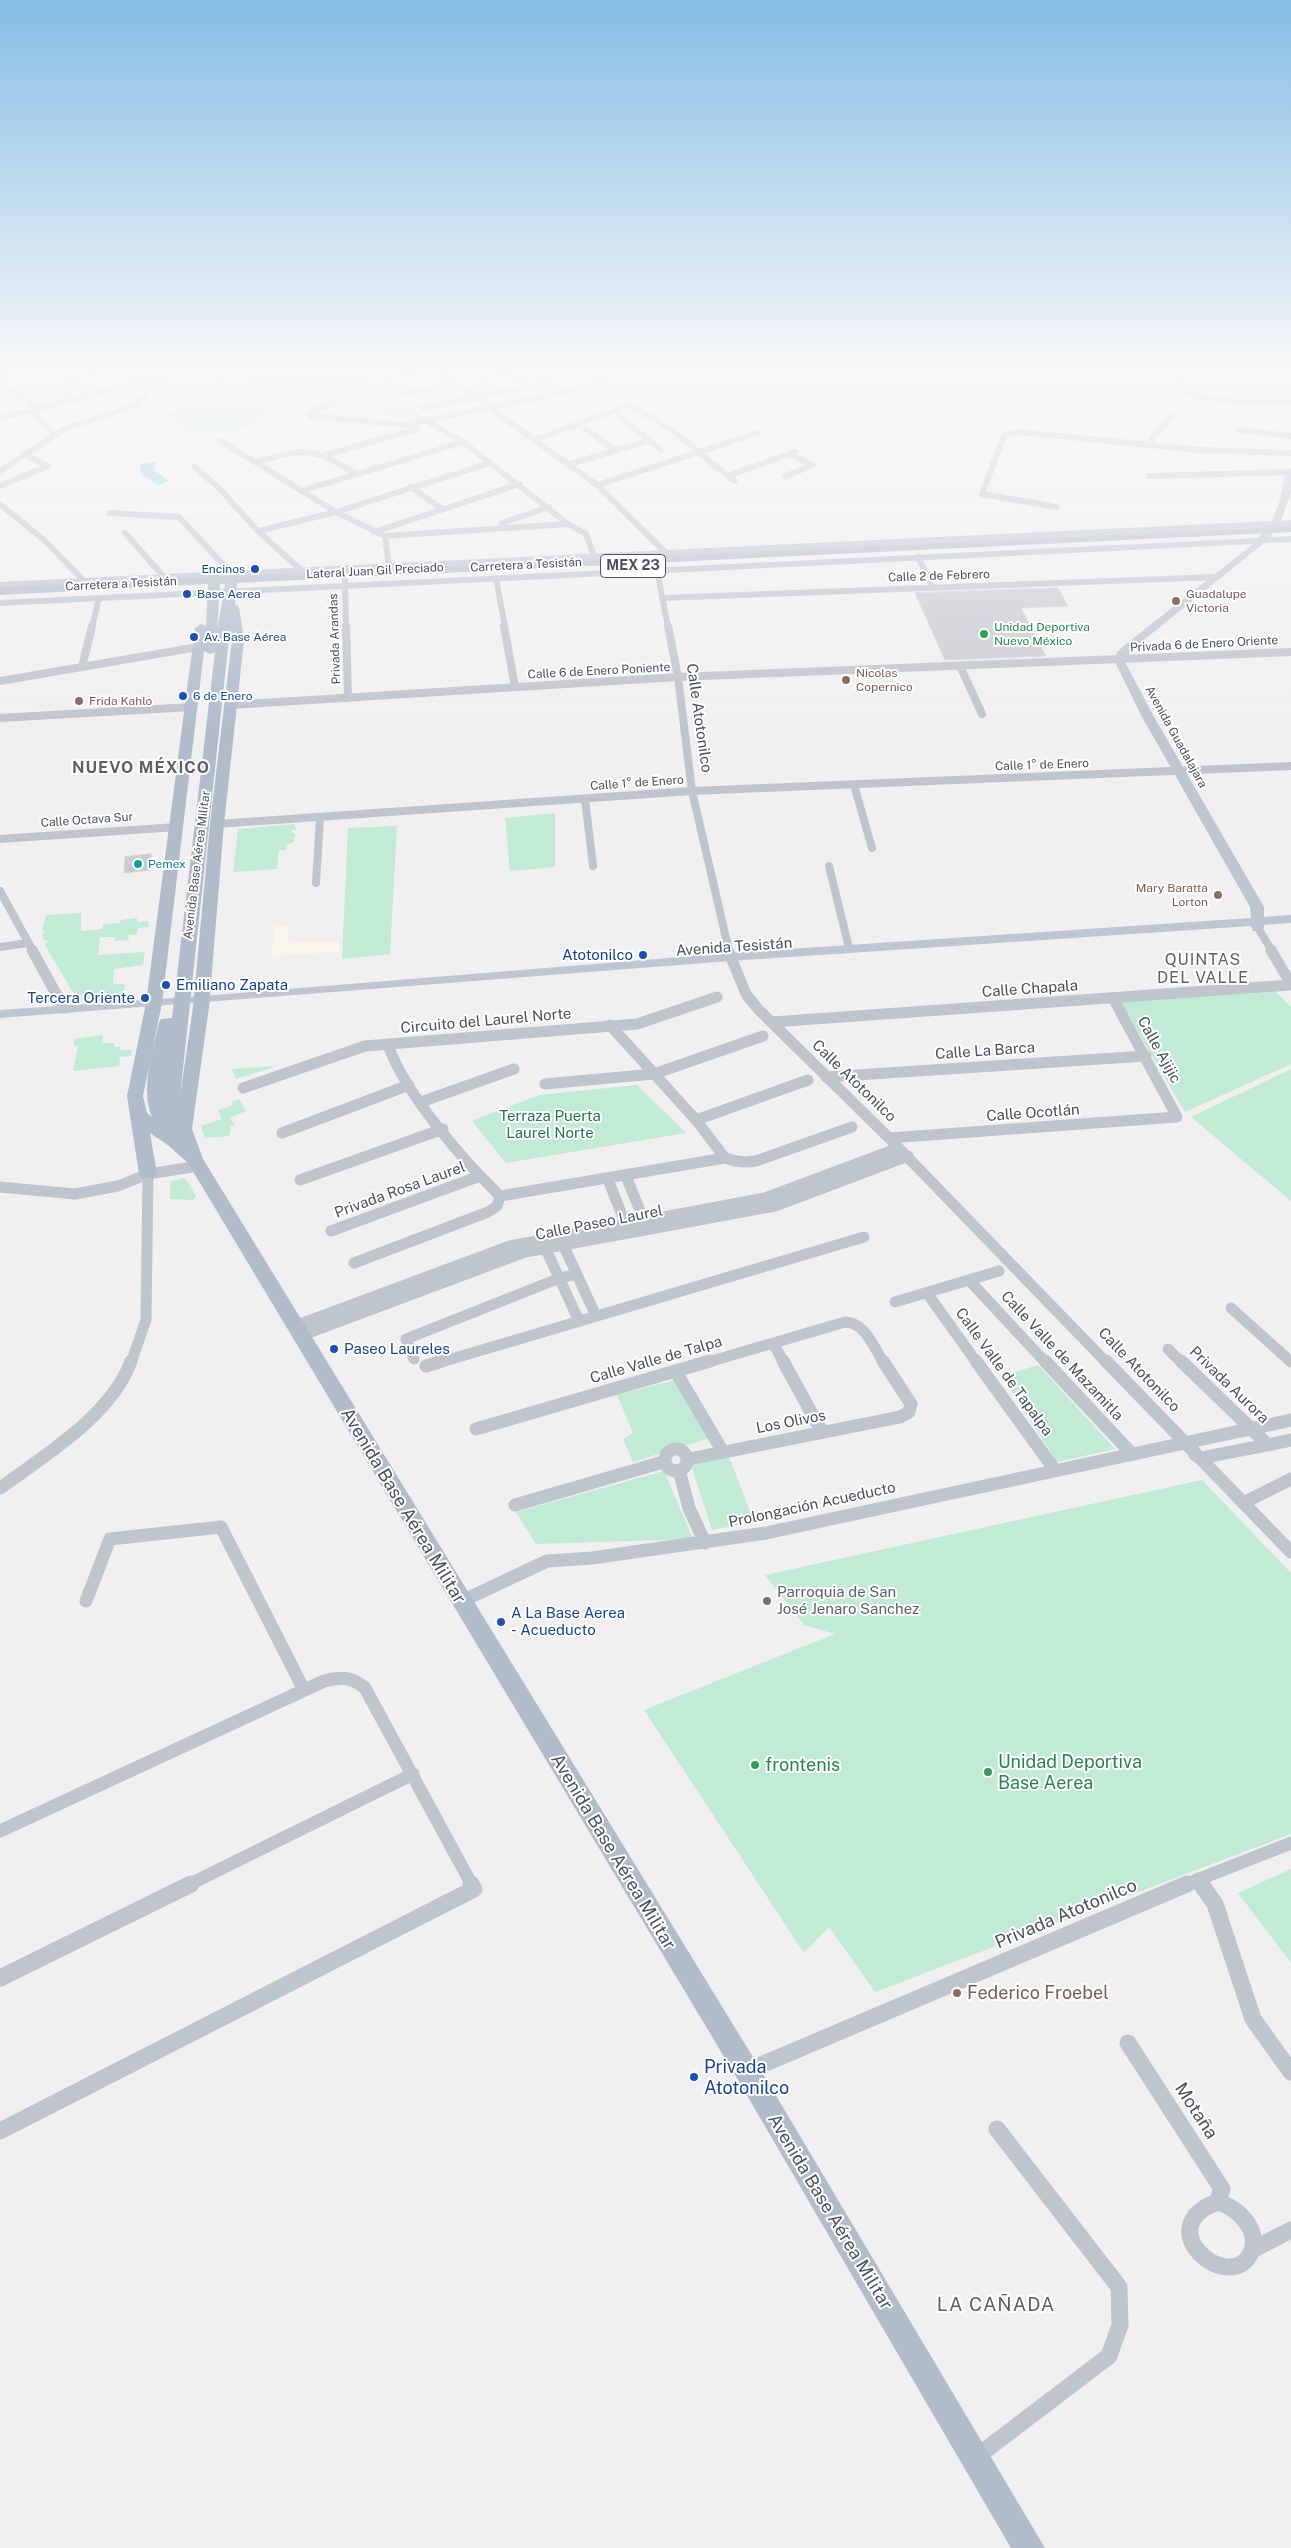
<!DOCTYPE html>
<meta charset="utf-8">
<style>
body{margin:0}
canvas{display:block;background:#f1efef}
</style>
<canvas width="1291" height="2548"></canvas>
<script>
const ctx = document.querySelector('canvas').getContext('2d');
ctx.lineJoin = 'round';
function fill(path, color) {
  ctx.fillStyle = color;
  ctx.fill(path, 'evenodd');
}
function strokePath(path, color, width, dash) {
  ctx.strokeStyle = color;
  ctx.lineWidth = width;
  ctx.lineCap = dash ? 'butt' : 'round';
  ctx.setLineDash(dash || []);
  ctx.stroke(path);
}
function write(font, color, halo, rows, align = 'center') {
  ctx.font = font + ' "Public Sans",sans-serif';
  ctx.lineWidth = 4;
  ctx.setLineDash([]);
  ctx.textBaseline = 'middle';
  ctx.strokeStyle = halo;
  ctx.fillStyle = color;
  for (const [text, x, y, turn = 0] of rows) {
    ctx.save();
    ctx.translate(x, y);
    ctx.rotate((+turn || 0) * Math.PI / 180);
    ctx.textAlign = isNaN(turn) ? turn : align;
    if (halo) ctx.strokeText(text, 0, 0);
    ctx.fillText(text, 0, 0);
    ctx.restore();
  }
}
fill(new Path2D(`
 M288,925L287,943L339,942V952L287,954L286,956L272,957L274,926Z`), '#faf7ea');
fill(new Path2D(`
 M255,372H366L422,417L403,420L301,388L240,431L190,433L165,412L230,397Z
 M555,813V867L510,871L505,818Z
 M295,824L296,830H292V833H295L294,842L286,845L287,850H279L277,869L233,872L238,829Z
 M397,826L390,954L342,959L348,828Z
 M81,913V931L102,929L103,924L120,923L121,920L137,918V922L148,921L149,927L138,928L137,934L128,935L129,940L115,941V937H100L98,955L145,952L143,965L114,969L113,984H125L123,998L78,1001L45,945L48,941L44,940L42,935L45,931H42L46,915Z
 M1276,992L1291,1007V1064L1185,1112L1120,1002Z
 M103,1035L102,1043H114V1047H120V1050H132L131,1056L120,1057L119,1066L73,1071L78,1046H74V1039Z
 M277,1066L236,1079L232,1069Z
 M1291,1069V1201L1191,1117Z
 M637,1085L686,1133L506,1163L472,1121L539,1095Z
 M239,1099L246,1111L230,1118L235,1125L231,1126L229,1136L205,1138L201,1126L222,1119L218,1110L233,1105L232,1102Z
 M182,1178C189,1180 193,1191 196,1197L193,1200L170,1199V1182Z
 M1038,1365L1115,1449L1057,1462L1002,1376Z
 M675,1380L710,1438L633,1462L623,1439L633,1433L617,1395Z
 M728,1454L754,1522L712,1530L691,1465Z
 M664,1471L693,1539L536,1544L516,1512Z
 M1202,1480L1291,1573V1834L875,1992L829,1927L804,1953L644,1710L835,1634L804,1625L765,1575Z
 M1291,1869V1963L1238,1893Z`), '#c1ebd4');
fill(new Path2D(`
 M156,462L154,470L169,481L158,485L141,474L140,464Z`), '#92cde4');
const building = new Path2D(`
 M1058,588L1068,606L1021,608L1046,656L945,660L915,593Z
 M151,854V870L124,873L125,857Z`);
fill(building, '#c9cbd1');
strokePath(building, '#d4d5da', 1);
strokePath(new Path2D(`
 M63,372L70,400
 M440,372L597,485L665,552
 M505,372L530,387
 M1179,372L1184,391L1190,395L1236,402H1291
 M0,375L14,372
 M385,378L418,372
 M482,378L507,373
 M66,381L99,372
 M0,383L37,408
 M215,384L226,372
 M317,384L330,389L336,401L309,413L311,416L405,425L608,383L587,372
 M403,394L455,384
 M422,408L548,383
 M31,410L54,434
 M619,416L661,450
 M0,418L166,376
 M429,422L463,442L568,524L586,534L594,556
 M586,429L616,451
 M1239,430L1291,436
 M534,440L629,405L671,429L734,481
 M221,441L336,512L385,536L568,524
 M1148,445L1154,435L1172,417
 M23,454L48,466
 M325,455L417,429
 M256,462C305,448 312,447 356,474
 M570,464L651,440
 M195,467L219,488L258,531L301,570
 M0,471L64,429L136,405L170,372
 M728,476L795,452
 M786,476L813,465L788,454
 M1149,476L1291,472
 M597,485L758,433
 M0,486L48,466
 M411,487L442,509
 M301,491L463,442
 M0,504L44,540L83,580
 M1057,507L982,494L1004,436L1018,432L1200,450L1291,453
 M110,513L179,517L232,574
 M502,523L549,507
 M258,531L336,512L490,463
 M374,532L520,484
 M125,533L164,577
 M385,536L389,566
 M918,557L933,588
 M657,570L668,627
 M496,578L505,627
 M345,580L346,627
 M662,598L1216,577
 M92,627L99,598`), '#bfc5cd', 6);
strokePath(new Path2D(`
 M346,626L348,698
 M504,626L515,687
 M668,626L678,677L692,791L729,951
 M960,666L982,714
 M82,667L92,626
 M0,681L198,647
 M231,705L678,677L1291,652
 M0,718L192,707
 M854,785L872,848
 M585,799L593,866
 M217,824L692,791L1291,766
 M0,839L177,827
 M829,866L849,948
 M316,883L320,817
 M0,891L33,951
 M1258,928L1272,951
 M0,947L28,943`), '#bfc5cd', 8);
strokePath(new Path2D(`
 M32,950L64,1008
 M728,950L746,994L758,1009L889,1138L1107,1363
 M1271,950L1291,984
 M772,1022L1291,985
 M610,1025L696,1120L725,1158C736,1162 745,1163 756,1161L852,1127
 M388,1045C406,1095 462,1159 500,1196L725,1158
 M826,1077L1146,1056
 M545,1084L654,1074L763,1036
 M243,1088L365,1046L637,1024L717,997
 M421,1102L514,1069
 M696,1120L808,1080
 M282,1133L409,1085
 M889,1138L1177,1117L1113,998
 M626,1176L647,1228
 M608,1179L628,1231
 M300,1180L443,1129
 M0,1187L75,1194L118,1186L148,1174L199,1166
 M331,1231L480,1176
 M561,1240L596,1316
 M543,1243L579,1321
 M354,1263L488,1212L497,1206L500,1196
 M969,1280L1046,1363
 M927,1293L977,1363
 M895,1302L999,1271
 M1231,1308L1291,1362
 M295,1326L510,1246L765,1198L899,1148
 M300,1336L525,1252L775,1206L908,1156
 M773,1343L784,1363
 M1168,1349L1182,1363
 M414,1359L406,1339L560,1278L577,1274
 M131,1363L146,1320L148,1174
 M438,1363L864,1237
 M705,1363L845,1322C865,1322 874,1348 884,1363`), '#bfc5cd', 11);
strokePath(new Path2D(`
 M783,1361L822,1432
 M976,1361L1055,1470
 M1045,1361L1132,1454
 M1106,1361L1291,1552
 M1181,1361L1268,1445
 M426,1366L442,1361
 M676,1372L723,1452
 M476,1429L710,1361
 M665 1460a11 11 0 1 1 22 0a11 11 0 1 1-22 0Z
 M1195,1455L1201,1458L1291,1440
 M689,1459L900,1417L909,1412L911,1404L883,1361
 M679,1470L689,1508L705,1543
 M0,1488C44,1456 112,1415 131,1361
 M1243,1503L1291,1479
 M515,1505L663,1462
 M86,1601L110,1539L221,1527L304,1690
 M460,1602L547,1561L592,1558L766,1533L1291,1420
 M0,1831L324,1681C341,1677 351,1676 365,1688L472,1885
 M1198,1879L1202,1885
 M188,1885L413,1774
 M1184,1885L1291,1843`), '#bfc5cd', 13);
strokePath(new Path2D(`
 M1201,1884L1215,1904L1253,2019L1291,2072
 M0,1978L191,1884
 M1128,2043L1222,2189L1217,2202
 M747,2071L1187,1884
 M0,2131L474,1889L471,1884
 M1217,2202C1238,2206 1264,2234 1249,2256C1227,2293 1149,2228 1217,2202Z
 M1252,2250L1291,2230
 M975,2458L1109,2356L1120,2325L1119,2287L997,2129`), '#bfc5cd', 17);
fill(new Path2D(`
 M1291,468V492L1281,521L1291,520V526L1278,527L1270,537L1291,536V542L1264,543L1134,648L1124,660L1153,715L1264,907V917L1291,915V923L1264,925L1263,931H1253L1251,926L730,961L0,1018V1010L202,996L730,953L1251,918L1250,907L1141,715L1114,660L1117,652L1126,644L1253,544L0,606V600L1258,538L1268,527L0,588V582L1272,521L1279,503L1286,471Z`), '#bec6d1');
fill(new Path2D(`
 M1291,526V532L237,583L235,604L239,607L244,640L224,824L209,1007L192,1129L203,1159L756,2062L1045,2548H1011L738,2080L188,1163L169,1146L150,1133L157,1174L154,1178H142L139,1174L127,1096L146,1003L195,628L201,624L206,626L208,584L0,595V587L209,577L211,573H219L221,577H226L228,572H236L238,576ZM220,584H225L217,631ZM230,628L232,640L210,824L193,1007L180,1097ZM204,651L210,654L215,652L172,1018L161,1019L159,1022C153,1051 140,1088 152,1117L147,1113L143,1096L162,1003Z`), '#b1bccb');
const sky = ctx.createLinearGradient(0, 0, 0, 729);
sky.addColorStop(0, '#85bee6');
sky.addColorStop(0.51, '#f9f8f8');
sky.addColorStop(1, '#f9f8f800');
ctx.fillStyle = sky;
ctx.fillRect(0, 0, 1291, 729);
for (const [x, y, r, color] of [
 [255,569,5,"#1a4fb4"],
 [187,594,5,"#1a4fb4"],
 [1176,601,5,"#8d6e63"],
 [984,634,5,"#2e9e5b"],
 [194,637,5,"#1a4fb4"],
 [846,680,5,"#8d6e63"],
 [183,696,5,"#1a4fb4"],
 [79,701,5,"#8d6e63"],
 [138,864,5,"#0f9aa8"],
 [1218,895,5,"#8d6e63"],
 [643,955,5,"#1a4fb4"],
 [166,985,5,"#1a4fb4"],
 [145,998,5,"#1a4fb4"],
 [334,1349,5,"#1a4fb4"],
 [767,1601,5,"#6b7280"],
 [501,1622,5,"#1a4fb4"],
 [755,1765,5,"#2e9e5b"],
 [988,1772,5,"#2e9e5b"],
 [957,1993,5,"#8d6e63"],
 [694,2077,5,"#1a4fb4"]
]) {
  const dot = new Path2D();
  dot.arc(x, y, r, 0, 2 * Math.PI);
  ctx.fillStyle = color;
  ctx.fill(dot);
  strokePath(dot, '#fff', 2);
}
write('12px', '#49515b', '#fff', [
 ["Carretera a Tesistán",526,565,-3],
 ["Lateral Juan Gil Preciado",375,571,-3],
 ["Calle 2 de Febrero",939,576,-2],
 ["Carretera a Tesistán",121,584,-3],
 ["Privada Arandas",335,639,-92],
 ["Privada 6 de Enero Oriente",1204,644,-3],
 ["Calle 6 de Enero Poniente",599,671,-3],
 ["Avenida Guadalajara",1176,737,61],
 ["Calle 1° de Enero",1042,765,-2],
 ["Calle 1° de Enero",637,783,-4],
 ["Calle Octava Sur",87,820,-4],
 ["Avenida Base Aérea Militar",197,865,-83]
]);
write('12px', '#164399', '#fff', [
 ["Encinos",245,569,"right"],
 ["Base Aerea",197,594],
 ["Av. Base Aérea",204,637],
 ["6 de Enero",193,696]
], 'left');
write('12px', '#785e54', '#fff', [
 ["Guadalupe",1186,594],
 ["Victoria",1186,608],
 ["Nicolas",856,673],
 ["Copernico",856,687],
 ["Frida Kahlo",89,701],
 ["Mary Baratta",1208,888,"right"],
 ["Lorton",1208,902,"right"]
], 'left');
write('12px', '#27864d', '#fff', [
 ["Unidad Deportiva",994,627],
 ["Nuevo México",994,641]
], 'left');
write('12px', '#0d838f', '#fff', [
 ["Pemex",148,864]
], 'left');
for (const [x, y, w] of [
 [633,566,65]
]) {
  const box = new Path2D();
  box.roundRect(x - w / 2, y - 11.5, w, 23, 4);
  ctx.fillStyle = '#fff';
  ctx.fill(box);
  strokePath(box, '#49515b', 1);
}
write('bold 14px', '#49515b', null, [
 ["MEX 23",633,566]
]);
write('15px', '#49515b', '#fff', [
 ["Calle Atotonilco",699,718,82],
 ["Avenida Tesistán",734,947,-4],
 ["Calle Chapala",1030,989,-4],
 ["Circuito del Laurel Norte",486,1021,-5],
 ["Calle Ajijic",1159,1050,61],
 ["Calle La Barca",985,1051,-4],
 ["Calle Atotonilco",854,1081,44],
 ["Calle Ocotlán",1033,1113,-4],
 ["Privada Rosa Laurel",400,1190,-20],
 ["Calle Paseo Laurel",599,1223,-11],
 ["Calle Valle de Mazamitla",1062,1356,47],
 ["Calle Valle de Talpa",656,1360,-16],
 ["Calle Atotonilco",1139,1370,46],
 ["Calle Valle de Tapalpa",1004,1372,54],
 ["Privada Aurora",1229,1385,44],
 ["Los Olivos",791,1422,-11],
 ["Prolongación Acueducto",812,1505,-12]
]);
write('15px', '#164399', '#fff', [
 ["Atotonilco",633,955,"right"],
 ["Emiliano Zapata",176,985],
 ["Tercera Oriente",135,998,"right"],
 ["Paseo Laureles",344,1349],
 ["A La Base Aerea",511,1613],
 ["- Acueducto",511,1630]
], 'left');
write('15px', '#207651', '#fff', [
 ["Terraza Puerta",550,1116],
 ["Laurel Norte",550,1133]
]);
write('15px', '#5b616d', '#fff', [
 ["Parroquia de San",777,1592],
 ["José Jenaro Sanchez",777,1609]
], 'left');
ctx.letterSpacing = '1px';
write('bold 16px', '#5c5f63', '#fff', [
 ["NUEVO MÉXICO",141,768]
]);
ctx.letterSpacing = '0px';
ctx.letterSpacing = '1px';
write('16px', '#5c5f63', '#fff', [
 ["QUINTAS",1203,960],
 ["DEL VALLE",1203,978]
]);
ctx.letterSpacing = '0px';
write('18px', '#49515b', '#fff', [
 ["Avenida Base Aérea Militar",403,1506,59],
 ["Avenida Base Aérea Militar",613,1852,59],
 ["Privada Atotonilco",1066,1914,-23],
 ["Motaña",1196,2111,57],
 ["Avenida Base Aérea Militar",830,2212,59]
]);
write('18px', '#27864d', '#fff', [
 ["Unidad Deportiva",998,1762],
 ["Base Aerea",998,1783],
 ["frontenis",765,1765]
], 'left');
write('18px', '#785e54', '#fff', [
 ["Federico Froebel",967,1993]
], 'left');
write('18px', '#164399', '#fff', [
 ["Privada",704,2067],
 ["Atotonilco",704,2088]
], 'left');
ctx.letterSpacing = '1px';
write('19px', '#5c5f63', '#fff', [
 ["LA CAÑADA",996,2305]
]);
ctx.letterSpacing = '0px';
</script>
